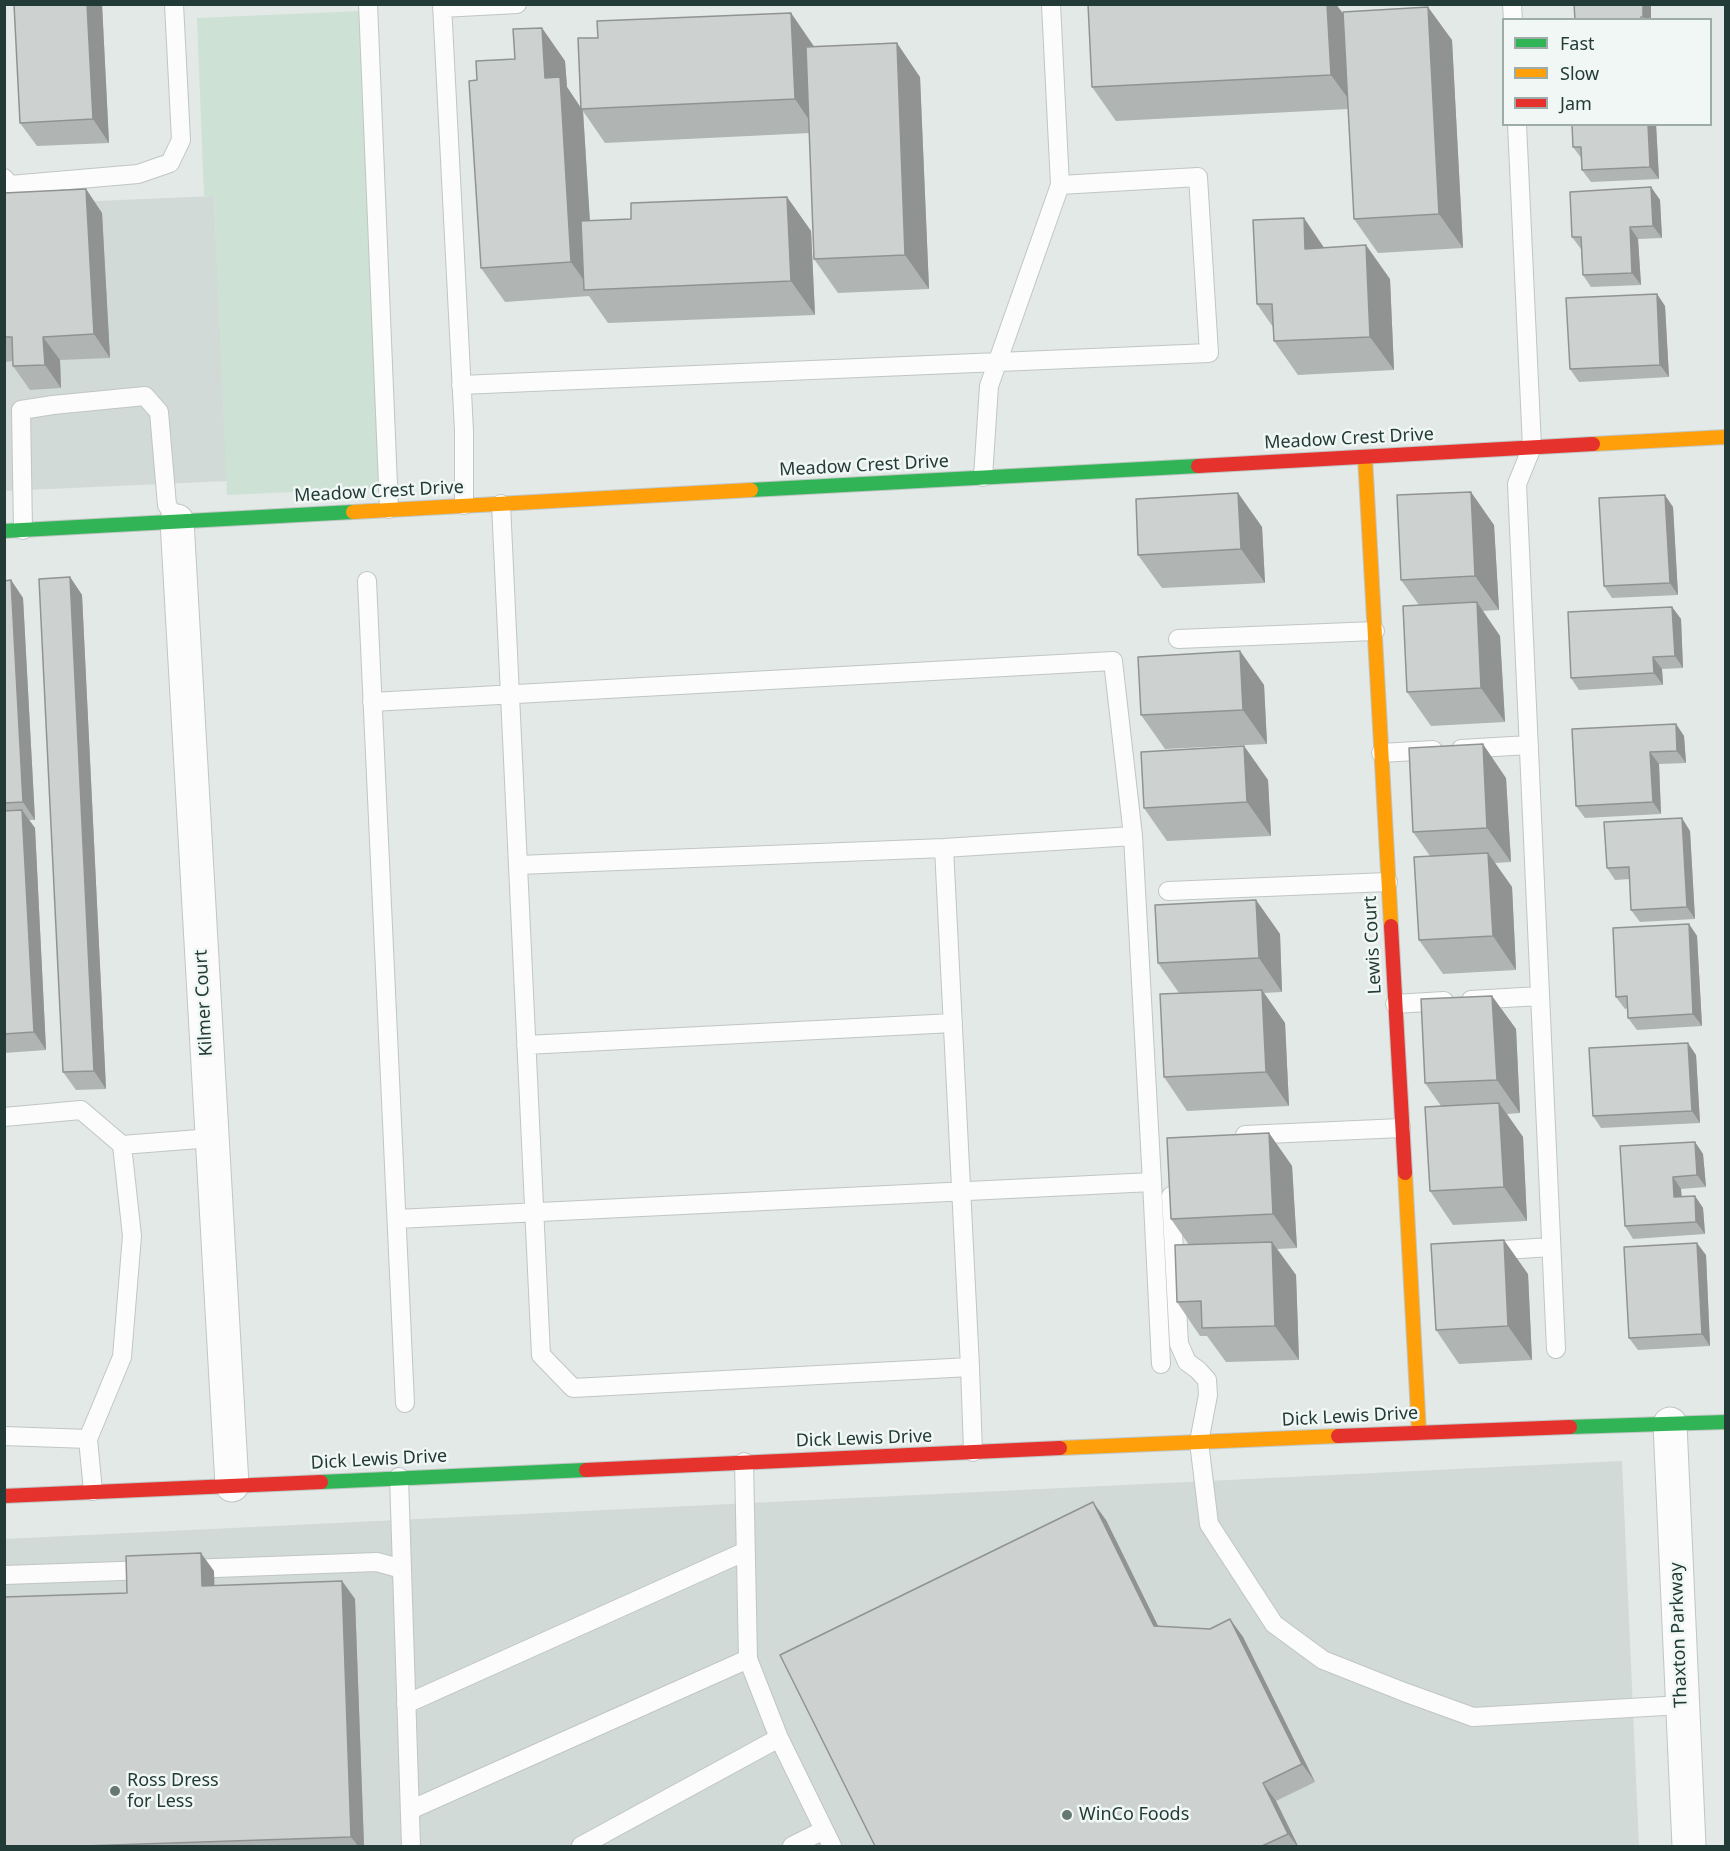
<!DOCTYPE html>
<style>
body{margin:0}
#map{position:relative;width:1730px;height:1851px;overflow:hidden;background:#e3e9e6;font-family:"Noto Sans",sans-serif}
canvas{display:block}
.frame{position:absolute;inset:0;border:6px solid #223b36;pointer-events:none}
.legend{position:absolute;left:1502px;top:18px;width:210px;height:108px;box-sizing:border-box;background:#f1f7f5;border:2px solid #9eaca9;margin:0;padding:8px 10px;list-style:none;font-size:18px;color:#223b36}
.legend li{display:flex;align-items:center;gap:12px;height:30px}
.legend b{width:30px;border:2px solid #9eaca9}
</style>
<div id="map">
<canvas width="1730" height="1851"></canvas>
<div class="frame"></div>
<ul class="legend">
<li><b style="height:8px;background:#30b455"></b>Fast</li>
<li><b style="height:8px;background:#ff9f0a"></b>Slow</li>
<li><b style="height:8px;background:#e5322d"></b>Jam</li>
</ul>
</div>
<script>
const ctx = document.querySelector('canvas').getContext('2d');
ctx.lineJoin = 'round';
function fill(path, color) {
  ctx.fillStyle = color;
  ctx.fill(path, 'evenodd');
}
function strokePath(path, color, width, dash) {
  ctx.strokeStyle = color;
  ctx.lineWidth = width;
  ctx.lineCap = dash ? 'butt' : 'round';
  ctx.setLineDash(dash || []);
  ctx.stroke(path);
}
function write(font, color, halo, rows, align = 'center') {
  ctx.font = font + ' "Noto Sans",sans-serif';
  ctx.lineWidth = 5;
  ctx.setLineDash([]);
  ctx.textBaseline = 'middle';
  ctx.strokeStyle = halo;
  ctx.fillStyle = color;
  for (const [text, x, y, turn = 0] of rows) {
    ctx.save();
    ctx.translate(x, y);
    ctx.rotate((+turn || 0) * Math.PI / 180);
    ctx.textAlign = isNaN(turn) ? turn : align;
    if (halo) ctx.strokeText(text, 0, 0);
    ctx.fillText(text, 0, 0);
    ctx.restore();
  }
}
fill(new Path2D(`
 M214,196L227,481L5,491L4,205Z
 M1622,1461L1639,1846H5L4,1539Z`), '#d1dad6');
fill(new Path2D(`
 M362,11L382,488L227,495L214,196H204L197,18Z`), '#cde1d4');
const lane = new Path2D(`
 M368,4L389,509
 M442,4L464,431V505
 M1512,4L1513,20
 M442,8L517,4
 M1517,124L1532,447L1517,484L1556,1349
 M4,178L10,185L138,174L170,163L181,140L174,4
 M461,385L1209,353L1198,177L1060,185
 M983,477L989,386L1060,185L1051,4
 M501,504L541,1355L573,1388L970,1367L973,1452
 M23,530L21,410L53,405L145,396L159,412L167,505L177,521
 M367,581L405,1403
 M1178,639L1375,631
 M372,702L1113,661L1133,836L944,848L518,865
 M1461,749L1529,745
 M1381,753L1433,750
 M944,848L970,1367
 M1168,891L1388,882
 M1471,1000L1540,996
 M1395,1004L1444,1001
 M526,1045L953,1023
 M4,1117L81,1110L122,1145L132,1236L122,1357L88,1439L93,1491
 M1245,1135L1401,1128
 M122,1145L212,1138
 M1152,1182L1161,1364
 M1171,1196L1179,1344L1187,1362L1198,1370L1207,1380L1208,1395L1199,1442L1209,1524L1274,1624L1323,1660L1404,1692L1473,1717L1682,1705
 M397,1219L1152,1182L1133,836
 M1488,1251L1551,1247
 M4,1436L88,1439
 M744,1462L748,1659L779,1738L832,1846
 M189,1569L377,1562L402,1569L399,1477
 M402,1569L411,1846
 M4,1575L150,1570
 M406,1704L744,1552
 M410,1810L748,1659
 M581,1846L779,1738
 M792,1846L824,1830`);
const street = new Path2D(`
 M177,521L232,1485
 M1670,1424L1689,1846`);
const fast = new Path2D(`
 M751,490L1198,466
 M4,531L353,512
 M1570,1427L1726,1422
 M321,1482L586,1470`);
const slow = new Path2D(`
 M1593,444L1726,437
 M1365,457L1391,926
 M353,512L751,490
 M1405,1173L1419,1432
 M1060,1448L1338,1436`);
const jam = new Path2D(`
 M1198,466L1593,444
 M1391,926L1405,1173
 M1338,1436L1570,1427
 M586,1470L1060,1448
 M4,1496L321,1482`);
strokePath(lane, '#c0c6c3', 20);
strokePath(street, '#c0c6c3', 35);
strokePath(fast, '#bfc6c4', 16);
strokePath(slow, '#bfc6c4', 16);
strokePath(jam, '#bfc6c4', 16);
strokePath(lane, '#fbfcfb', 18);
strokePath(street, '#fbfcfb', 33);
strokePath(fast, '#30b455', 14);
strokePath(slow, '#ff9f0a', 14);
strokePath(jam, '#e5322d', 14);
fill(new Path2D(`
 M14,4H102L109,143L37,146L20,123Z
 M791,13L814,46L920,77L929,289L838,293L814,259L810,133L605,143L583,111L590,221L631,219L787,197L811,231L815,315L608,323L589,296L505,302L481,268L477,80L515,59L542,28L565,61L567,87L581,108Z
 M1343,13L1452,40L1463,248L1378,253L1354,219L1348,109L1116,121L1092,87Z
 M1656,124L1659,179L1591,182L1582,170V159L1573,147Z
 M1651,187L1660,200L1662,238L1638,239L1641,285L1591,287L1583,275L1581,249L1572,237Z
 M86,189L102,213L110,358L60,360L61,388L30,390L13,366V361L4,362V193Z
 M1324,248L1390,279L1394,370L1298,375L1274,341L1273,327L1257,304Z
 M1657,294L1665,306L1669,377L1579,382L1570,369Z
 M1238,493L1262,527L1265,583L1162,588L1138,555Z
 M1673,507L1678,595L1612,598L1604,586Z
 M1494,525L1499,610L1482,611L1500,636L1505,722L1431,726L1407,692L1419,605L1401,580Z
 M70,577L82,595L106,1089L76,1090L63,1072Z
 M11,580L23,598L35,820H29L35,828L46,1050L4,1053V581Z
 M1672,607L1681,619L1683,668L1662,669L1663,685L1579,690L1571,678Z
 M1240,651L1264,685L1267,744L1165,749L1141,715Z
 M1676,724L1684,736L1686,763L1659,764L1661,814L1585,818L1576,806Z
 M1244,746L1268,780L1271,836L1167,841L1144,808Z
 M1506,778L1511,862L1495,863L1512,887L1516,970L1443,974L1419,940L1430,856L1413,832Z
 M1690,831L1695,919L1640,922L1631,910L1630,879L1615,880L1607,868Z
 M1256,900L1280,934L1282,992L1264,993L1285,1023L1289,1106L1187,1111L1164,1077L1179,993L1158,963Z
 M1689,924L1697,936L1702,1026L1637,1030L1628,1018V1008L1625,1009L1616,997Z
 M1492,996L1516,1029L1520,1113L1507,1114L1523,1137L1527,1221L1453,1225L1430,1191L1441,1106L1425,1083Z
 M1696,1055L1700,1123L1601,1128L1593,1116Z
 M1269,1133L1292,1166L1297,1248L1277,1249L1296,1275L1299,1360L1226,1362L1207,1336H1200L1177,1302L1189,1245L1171,1219Z
 M1695,1142L1703,1154L1706,1187L1681,1189L1682,1197L1695,1196L1703,1208L1705,1234L1633,1239L1625,1226Z
 M1706,1255L1710,1346L1638,1350L1629,1338Z
 M1528,1274L1532,1360L1459,1364L1436,1330Z
 M1106,1520L1158,1626L1210,1629L1230,1619L1243,1637L1315,1782L1276,1801L1298,1846H875Z
 M214,1571V1586L342,1581L355,1599L364,1846H4L127,1593Z`), '#b0b5b3');
fill(new Path2D(`
 M87,4H102L109,143L93,119Z
 M1327,4H1336L1350,23L1355,108L1331,75Z
 M1643,4H1651V20H1645L1643,17Z
 M1428,7L1452,40L1463,248L1439,214Z
 M791,13L814,47L818,133L795,99Z
 M542,28L565,61L567,87L583,111L594,289H590L571,262L545,78Z
 M897,43L920,77L929,289L905,255Z
 M1648,124H1656L1659,179L1650,167Z
 M1651,187L1660,200L1662,238L1653,226Z
 M86,189L102,213L110,358L94,334Z
 M787,197L811,231L815,315L791,281Z
 M1304,218L1327,252L1305,249Z
 M1630,227L1638,239L1641,285L1632,273Z
 M1366,245L1390,279L1394,370L1370,337Z
 M1657,294L1665,306L1669,377L1660,365Z
 M43,337L60,360L61,388L45,365Z
 M1471,492L1494,525L1499,610L1475,576Z
 M1238,493L1262,527L1265,583L1241,549Z
 M1665,495L1673,507L1678,595L1670,583Z
 M70,577L82,595L106,1089L94,1071Z
 M11,580L23,598L35,820L23,802Z
 M1477,602L1500,636L1505,722L1481,688Z
 M1672,607L1681,619L1683,668L1675,656Z
 M1240,651L1264,685L1267,744L1243,710Z
 M1653,657L1662,669L1663,685L1654,673Z
 M1676,724L1684,736L1686,763L1677,751Z
 M1483,744L1506,778L1511,862L1487,828Z
 M1244,746L1268,780L1271,836L1247,802Z
 M1650,752L1659,764L1661,814L1653,802Z
 M22,810L35,828L46,1050L34,1032Z
 M1682,818L1690,831L1695,919L1687,907Z
 M1488,853L1512,887L1516,970L1493,936Z
 M1256,900L1280,934L1282,992L1259,958Z
 M1689,924L1697,936L1702,1026L1693,1014Z
 M1262,990L1285,1023L1289,1106L1266,1072Z
 M1492,996L1516,1029L1520,1113L1497,1080Z
 M1688,1043L1696,1055L1700,1123L1692,1111Z
 M1499,1103L1523,1137L1527,1221L1504,1187Z
 M1269,1133L1292,1166L1297,1248L1273,1214Z
 M1695,1142L1703,1154L1706,1187L1697,1175Z
 M1673,1177L1681,1189L1682,1209L1674,1197Z
 M1695,1196L1703,1208L1705,1234L1696,1222Z
 M1504,1240L1528,1274L1532,1360L1508,1326Z
 M1272,1242L1296,1275L1299,1360L1275,1326Z
 M1697,1243L1706,1255L1710,1346L1702,1334Z
 M1093,1502L1106,1520L1167,1644L1154,1626Z
 M201,1553L214,1571L215,1604L202,1586Z
 M342,1581L355,1599L364,1846H358L351,1837Z
 M1230,1619L1243,1637L1315,1782L1302,1764Z
 M1263,1783L1276,1801L1298,1846H1297L1288,1834Z`), '#909392');
const building = new Path2D(`
 M14,4H87L93,119L20,123Z
 M1088,4H1327L1331,75L1092,87Z
 M1574,4H1643V17H1641V20H1575Z
 M1428,7L1439,214L1354,219L1343,12Z
 M791,13L795,99L581,109L578,38H598L597,21Z
 M542,28L545,78L560,77L571,262L481,268L469,81L477,80L476,61L515,59L513,29Z
 M897,43L905,255L814,259L806,47Z
 M1572,124H1648L1650,167L1582,170L1581,147H1573Z
 M1651,187L1653,226L1630,227L1632,273L1583,275L1581,237H1572L1570,192Z
 M86,189L94,334L43,337L45,365L13,366L12,337H4V193Z
 M787,197L791,281L584,290L581,221L631,219V203Z
 M1304,218L1305,249L1366,245L1370,337L1274,341L1272,304H1257L1253,220Z
 M1657,294L1660,365L1570,369L1566,298Z
 M1471,492L1475,576L1401,580L1397,495Z
 M1238,493L1241,549L1138,555L1136,499Z
 M1665,495L1670,583L1604,586L1599,498Z
 M70,577L94,1071L63,1072L39,579Z
 M11,580L23,802L4,803V581Z
 M1477,602L1481,688L1407,692L1403,606Z
 M1672,607L1675,656L1653,657L1654,673L1571,678L1568,612Z
 M1240,651L1243,710L1141,715L1138,657Z
 M1676,724L1677,751L1650,752L1653,802L1576,806L1572,729Z
 M1483,744L1487,828L1413,832L1409,748Z
 M1244,746L1247,802L1144,808L1141,752Z
 M22,810L34,1032L4,1034V811Z
 M1682,818L1687,907L1631,910L1629,867L1607,868L1604,822Z
 M1488,853L1493,936L1419,940L1414,857Z
 M1256,900L1259,958L1158,963L1155,905Z
 M1689,924L1693,1014L1628,1018L1627,996L1616,997L1613,928Z
 M1262,990L1266,1072L1164,1077L1160,994Z
 M1492,996L1497,1080L1425,1083L1421,999Z
 M1688,1043L1692,1111L1593,1116L1589,1048Z
 M1499,1103L1504,1187L1430,1191L1425,1107Z
 M1269,1133L1273,1214L1171,1219L1167,1138Z
 M1695,1142L1697,1175L1673,1177L1674,1197L1695,1196L1696,1222L1625,1226L1620,1146Z
 M1504,1240L1508,1326L1436,1330L1431,1244Z
 M1272,1242L1275,1326L1202,1328L1201,1301L1177,1302L1175,1245Z
 M1697,1243L1702,1334L1629,1338L1624,1247Z
 M1093,1502L1154,1626L1210,1629L1230,1619L1302,1764L1263,1783L1288,1834L1262,1846H875L780,1655Z
 M201,1553L202,1586L342,1581L351,1837L82,1846H4V1597L127,1593L126,1556Z`);
fill(building, '#cdd2d0');
strokePath(building, '#909392', 1.5);
for (const [x, y, r, color] of [
 [115,1791,6,"#667874"],
 [1067,1815,6,"#667874"]
]) {
  const dot = new Path2D();
  dot.arc(x, y, r, 0, 2 * Math.PI);
  ctx.fillStyle = color;
  ctx.fill(dot);
  strokePath(dot, '#f1f7f5', 2);
}
write('18px', '#223b36', '#f1f7f5', [
 ["Meadow Crest Drive",1349,439,-3],
 ["Meadow Crest Drive",864,466,-3],
 ["Meadow Crest Drive",379,492,-3],
 ["Lewis Court",1373,945,-93],
 ["Kilmer Court",204,1003,-93],
 ["Dick Lewis Drive",1350,1417,-3],
 ["Dick Lewis Drive",864,1439,-2],
 ["Dick Lewis Drive",379,1460,-3],
 ["Thaxton Parkway",1679,1635,-92]
]);
write('18px', '#223b36', '#f1f7f5', [
 ["Ross Dress",127,1781],
 ["for Less",127,1802],
 ["WinCo Foods",1079,1815]
], 'left');
</script>
